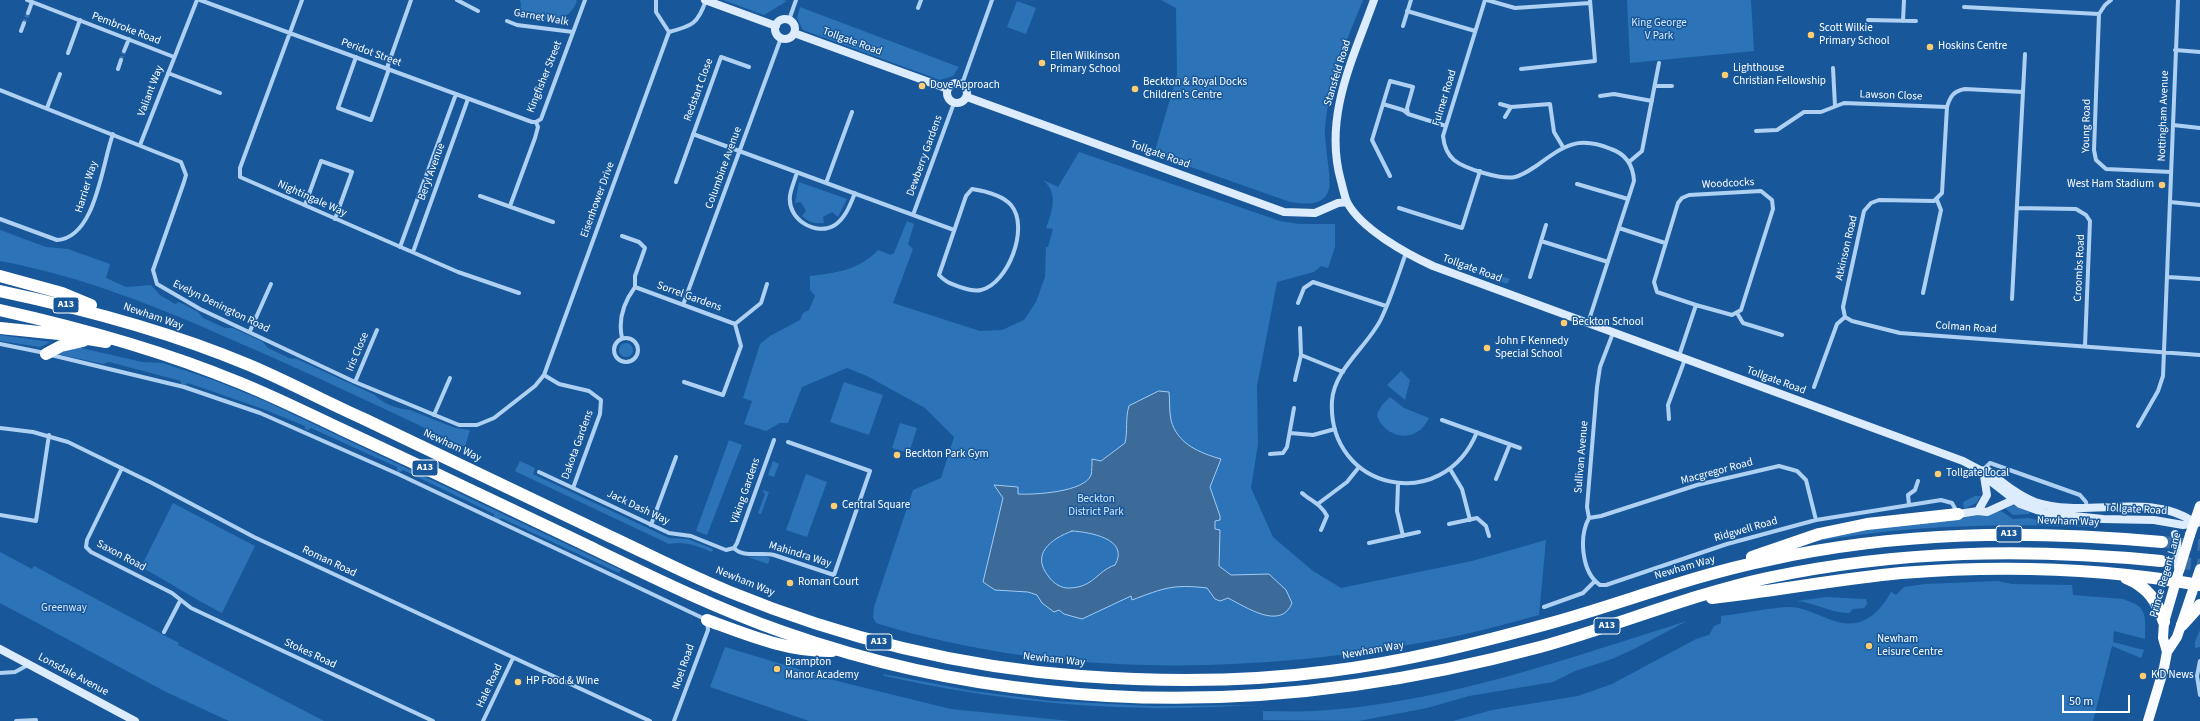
<!DOCTYPE html>
<style>
body{margin:0}
#map{position:relative;width:2200px;height:721px;overflow:hidden;background:#18589a;font-family:"Source Sans 3",sans-serif}
canvas{display:block}
.scale{position:absolute;left:2062px;top:695px;width:68px;height:18px;box-sizing:border-box;border:2px solid #fff;border-top:0;padding-left:5px;font-size:12px;line-height:14px;white-space:nowrap;color:#fff;-webkit-text-stroke:3px #18589a;paint-order:stroke}
</style>
<div id="map">
<canvas width="2200" height="721"></canvas>
<div class="scale">50 m</div>
</div>
<script>
const ctx = document.querySelector('canvas').getContext('2d');
ctx.lineJoin = 'round';
function fill(path, color) {
  ctx.fillStyle = color;
  ctx.fill(path, 'evenodd');
}
function strokePath(path, color, width, dash) {
  ctx.strokeStyle = color;
  ctx.lineWidth = width;
  ctx.lineCap = dash ? 'butt' : 'round';
  ctx.setLineDash(dash || []);
  ctx.stroke(path);
}
function write(font, color, halo, rows, align = 'center') {
  ctx.font = font + ' "Source Sans 3",sans-serif';
  ctx.lineWidth = 3;
  ctx.setLineDash([]);
  ctx.textBaseline = 'middle';
  ctx.strokeStyle = halo;
  ctx.fillStyle = color;
  for (const [text, x, y, turn = 0] of rows) {
    ctx.save();
    ctx.translate(x, y);
    ctx.rotate((+turn || 0) * Math.PI / 180);
    ctx.textAlign = isNaN(turn) ? turn : align;
    if (halo) ctx.strokeText(text, 0, 0);
    ctx.fillText(text, 0, 0);
    ctx.restore();
  }
}
fill(new Path2D(`
 M520,0H576L577,1C567,27 542,21 519,17L521,5Z
 M723,0H783L787,1L764,15Z
 M1161,0H1363C1346,41 1329,83 1325,128C1324,144 1332,179 1329,189C1324,207 1305,204 1290,202L1154,154L1177,75L1176,8Z
 M1627,0H1751L1754,51L1630,63Z
 M1017,1L1036,8L1026,34L1007,27Z
 M800,7L959,67L953,76L940,80L803,30L797,18Z
 M1079,152L1280,221L1299,224H1335V247L1328,268L1321,266L1314,272L1277,282L1257,386L1258,444L1251,488L1273,537L1313,571L1341,588L1472,561L1546,540L1539,615C1509,623 1478,632 1447,638C1260,674 1060,680 876,623L873,617L874,607L913,490L941,478L954,437L925,408L867,376L847,368L802,387L788,423H780L766,431L744,424L752,401L743,398L760,344L770,336L800,320L803,313L809,310L815,296L810,290V276C835,273 860,270 878,250L891,255L894,253L907,221L914,224L908,244L913,249L893,303L980,331L1002,330L1024,320L1036,302L1045,277L1046,247H1048L1053,229L1046,228C1052,212 1059,193 1043,180L1058,187Z
 M799,182L847,199L838,217L832,212L823,217L824,223C815,224 808,222 802,216L806,211L801,202L795,203Z
 M0,230L46,247L68,249L110,264L106,278L126,287L151,285L160,295L175,304L179,302L198,312L203,318L225,328H233L263,342L268,348L289,358L297,359L375,395C383,404 398,409 410,410L455,428L470,430L465,447C389,411 314,375 237,342C161,308 82,276 0,261Z
 M1454,261L1510,279L1507,284L1453,264Z
 M0,335L51,342L40,347L0,341Z
 M619 350a7 7 0 1 1 14 0a7 7 0 1 1-14 0Z
 M77,347L142,362L163,363L216,381L265,401L621,570L619,573L501,518L499,520L494,518V514L403,470L400,472L397,471V467L311,428L308,430L305,429V426L263,409L188,383L186,385L181,384V381L109,362L103,364L57,354Z
 M1401,371L1410,380L1405,400L1387,385Z
 M844,382L883,395L869,435L830,422Z
 M1390,397L1404,408L1429,418C1426,423 1423,429 1417,432C1401,442 1380,430 1377,414L1382,405Z
 M900,423L917,428L909,453L892,448Z
 M729,440L742,445L707,535L696,531Z
 M520,461L535,468L533,474L669,538L688,539L713,549L712,552C697,546 685,541 669,544L521,474L515,471Z
 M773,461L779,464L774,477L768,475Z
 M806,474L827,482L807,537L786,530Z
 M762,490L769,492L761,514L758,513L765,494Z
 M1975,496H1981L1976,503L1964,509L1963,502Z
 M173,503L255,546L222,613C194,599 169,582 141,567Z
 M2012,505L2030,512L2029,514L2013,515L2006,509Z
 M2001,511L2013,519L2029,518L2050,523L2096,527C2001,523 1907,525 1813,542C1855,528 1900,524 1943,519C1963,517 1982,516 2001,511Z
 M0,552L32,569L34,566L179,643L178,645L324,721H229L166,692L0,603Z
 M763,556L770,558L768,564L748,557Z
 M1998,581L2012,584L2072,585L2073,595L2123,599C2127,601 2132,602 2137,605C2148,612 2145,628 2145,639L2114,631L2113,642L2144,650L2141,658L2112,646L2093,721H1453L1492,710L1578,696L1612,684L1696,639L1709,635L1714,626L1721,623V616C1742,614 1771,607 1791,607C1808,608 1822,618 1838,622C1863,629 1880,612 1891,592L1896,595L1904,587L1925,584Z
 M1826,597L1866,599L1867,604L1864,608L1853,609L1849,613C1832,613 1815,603 1797,601Z
 M1687,621L1634,649L1612,659L1575,671L1553,682L1469,696L1427,708L1359,721L1263,720V711C1280,711 1297,712 1314,711C1441,704 1566,659 1687,621Z
 M2200,630V647L2195,648V642Z
 M725,647L841,682L951,709L1070,721H809L710,687Z
 M883,674L973,691L1051,701L1153,706L1261,705C1224,706 1186,709 1149,708C1060,707 971,695 884,676Z`), '#2c73b8');
const water = new Path2D(`
 M1159,391L1169,392C1170,401 1169,411 1171,420C1177,444 1200,453 1221,459L1210,487L1220,516V520L1215,521V529L1220,530L1219,566L1231,575L1269,574L1286,590L1292,603C1281,631 1246,607 1228,598L1220,601L1215,599L1207,588C1173,584 1164,588 1132,600L1131,596L1082,619L1064,614L1059,610L1054,612L1042,603L1037,595L1028,592L995,590L983,582L1003,498L994,485L1018,487V494C1034,495 1085,492 1091,475C1092,471 1092,464 1092,459L1101,461L1125,443C1128,431 1125,418 1129,406ZM1072,531C1090,532 1130,539 1115,565C1097,571 1094,587 1070,588C1062,589 1053,583 1049,577C1030,554 1051,539 1072,531Z`);
fill(water, '#3c6a99');
strokePath(water, '#a1ccf4', 1);
strokePath(new Path2D(`
 M24,23L28,13
 M121,60L124,51`), '#3b71a9', 4, [4, 2]);
strokePath(new Path2D(`
 M2162,542L2200,545
 M2161,561L2200,565`), '#3b71a9', 12, [12, 6]);
strokePath(new Path2D(`
 M27,0L174,57
 M200,0L532,122H536
 M302,0L240,168V177L458,272L519,293
 M457,0L478,11
 M656,0V12L669,32
 M1485,0L1443,136C1444,146 1447,154 1454,160C1465,169 1502,180 1515,177C1523,175 1530,170 1536,166C1564,146 1577,135 1611,149C1626,154 1633,165 1634,181L1588,323
 M1487,0L1515,8L1590,3
 M2111,0L2105,5L2099,14L2094,150L2096,160L2106,169L2171,172
 M1964,7L2099,14
 M918,8L921,0
 M1407,11L1475,31
 M28,13L32,2
 M789,20L796,0
 M1868,20L1916,21
 M507,21L517,25L573,32
 M1903,21L1904,0
 M1403,26L1411,0
 M21,31L24,23
 M669,32C692,26 698,24 706,0
 M2175,50L2200,52
 M124,51L129,39
 M68,53L80,20
 M356,57L338,108L371,120L389,69
 M387,68L411,0
 M1833,68L1835,106
 M118,69L121,60
 M1521,69L1595,61L1590,0
 M168,73L220,93
 M962,84L992,0
 M1655,86H1672
 M0,90L181,162L186,175L184,182L153,270L157,284L200,309L355,382L459,425H477L494,418L535,386L544,375L669,32
 M1600,96L1614,94L1652,101
 M1383,104L1403,110L1408,114L1446,126
 M1500,104L1511,107L1550,104L1554,132L1563,147
 M47,108L60,74
 M1505,117L1511,107
 M536,122L541,119L585,0
 M2173,125L2200,128
 M1756,131L1777,130L1804,112H1821L1844,103L1947,107
 M693,134L954,230
 M140,145L197,0
 M1629,162L1642,151L1659,63
 M797,172C795,180 791,188 790,196C787,219 816,237 835,225C846,217 850,205 855,193
 M1390,176L1372,140L1390,81L1413,87L1407,108L1408,114
 M676,182L721,57L749,67
 M826,183L852,112
 M1577,184L1628,199
 M972,189C985,191 1002,195 1011,205C1030,227 1008,284 981,290C974,292 966,289 960,287C952,284 945,282 939,275L966,196Z
 M480,196L553,222
 M2170,202L2200,205
 M305,205L321,161L352,172L335,219
 M510,206L535,138L538,127L536,122
 M1399,208L1462,228L1480,171
 M2017,208L2076,209L2086,215L2090,221L2085,346
 M913,215L954,103
 M0,219L57,240C96,238 102,163 113,134
 M1619,228L1665,243
 M622,236L639,242L645,248L635,276V287
 M1541,241L1608,262
 M400,247L456,94
 M413,252L468,99
 M1406,253C1398,275 1391,298 1381,319C1368,346 1334,369 1332,401C1327,490 1443,516 1477,432
 M1530,277L1546,225
 M2168,277L2200,279
 M1923,293L1941,210L1937,200
 M2012,299L2025,54
 M1298,303L1304,288L1313,282L1386,306
 M683,305L781,38
 M1737,313L1743,323L1782,335
 M1845,317L1843,307L1864,211L1871,203L1879,200L1934,201L1942,193L1947,107C1950,97 1953,91 1965,89L2023,92
 M1845,317L1852,321L1900,333L2200,355
 M735,324L761,303L767,284
 M250,331L271,284
 M1613,333L1600,367L1597,387L1587,507L1589,518C1579,536 1581,572 1600,585H1606L1727,544L1816,520L1941,500L1952,503L1957,512
 M614 350a12 12 0 1 1 24 0a12 12 0 1 1-24 0Z
 M622,338C618,320 624,302 635,287L735,324L741,346L723,395L684,382
 M0,344L45,353
 M51,355L184,387L260,413L398,474L707,620L708,630L674,721
 M1301,355L1343,372
 M1679,356L1696,305L1657,292L1654,282L1678,203L1682,198L1689,195L1761,191L1772,200L1773,209L1741,310L1732,315L1696,305
 M544,375L559,384L589,391L601,400L600,414L573,488
 M1295,380L1301,355L1300,328
 M355,382L377,330
 M1814,387L1837,324L1845,317
 M434,415L450,378
 M1669,419L1668,405L1685,359
 M1442,420L1520,448
 M2138,426L2158,391L2163,376L2178,0
 M0,428L33,432L68,442L152,483L254,537L650,721
 M1290,433L1313,435L1335,429
 M1270,454L1283,453L1287,447L1294,408
 M122,468L87,540L86,547L91,552L172,593L191,608L433,721
 M1450,469L1462,489L1470,520
 M1983,470L1990,463L2080,495L2086,502L2087,509
 M539,472L669,533L691,536L726,550L734,548
 M1496,479L1510,444
 M1398,484L1397,511L1403,536
 M1302,493C1311,501 1321,504 1327,516L1321,530
 M1319,503L1347,482L1359,467
 M1909,505L1908,495L1915,490L1918,481
 M0,515L36,521L49,435
 M1589,518L1601,516L1697,485L1779,466L1797,471L1806,480L1816,520
 M1449,524L1477,518L1486,526L1489,536
 M651,525L676,457
 M1369,543L1419,532
 M734,548C742,558 762,552 774,555L834,575L870,471L788,442
 M734,548L737,543L774,440
 M1544,607L1583,593L1595,581
 M164,632L180,601
 M2200,661L2197,676L2200,695
 M0,673L15,672L28,665
 M16,721L36,720
 M483,721L513,658`), '#aed0f2', 4);
strokePath(new Path2D(`
 M705,0L776,26
 M1374,0C1353,59 1323,117 1341,181C1343,188 1344,195 1347,202C1361,229 1407,254 1433,266L1963,461L1982,471L1987,470C2002,482 2017,495 2035,502C2086,519 2148,491 2194,522
 M775 29a10 10 0 1 1 20 0a10 10 0 1 1-20 0Z
 M794,33L948,89
 M947 93a10 10 0 1 1 20 0a10 10 0 1 1-20 0Z
 M967,97L1284,212L1315,213L1338,203L1347,202
 M1982,471L1984,476L2020,504L2045,513L2103,519L2154,520L2183,525L2197,523
 M1978,511L1987,495L1984,476
 M1958,514L1978,511L1987,512L2018,498
 M0,649L135,721`), '#ddecfc', 8);
strokePath(new Path2D(`
 M2190,535L2200,506
 M2167,652L2177,637L2200,569
 M2148,721L2164,668L2167,652L2163,638L2164,622L2178,574`), '#f9fbff', 10);
strokePath(new Path2D(`
 M0,276L62,293L91,305
 M0,291C85,309 169,331 249,365C287,381 324,401 362,418C443,457 525,496 607,535C648,554 688,575 730,592C842,638 961,667 1081,676C1163,682 1248,682 1330,671C1404,662 1478,643 1551,623C1623,603 1694,575 1768,560C1902,531 2025,530 2162,542
 M0,310C81,328 161,350 238,382C273,396 307,413 341,429C423,467 504,506 586,545C650,576 715,608 783,632C868,662 957,682 1047,691C1212,709 1380,690 1540,647C1616,626 1689,595 1767,578C1899,550 2027,548 2161,561
 M0,328L59,334L106,342
 M46,354L61,346L83,341
 M1752,557L1819,534L1867,524L1958,514
 M2126,578C2148,587 2157,601 2164,622
 M1712,598C1775,591 1838,579 1901,573C2000,565 2102,568 2200,585
 M707,620C748,635 788,652 832,651
 M2182,625L2200,605`), '#fff', 12);
strokePath(new Path2D(`
 M2175,534L2177,540L2178,567`), '#ddecfc', 8);
strokePath(new Path2D(`
 M2179,571L2190,535`), '#f9fbff', 10);
for (const [x, y, r, color] of [
 [1811,35,4,"#ffcd6f"],
 [1930,47,4,"#ffcd6f"],
 [1042,63,4,"#ffcd6f"],
 [1725,75,4,"#ffcd6f"],
 [922,86,4,"#ffcd6f"],
 [1135,89,4,"#ffcd6f"],
 [2162,185,4,"#ffcd6f"],
 [1564,323,4,"#ffcd6f"],
 [1487,348,4,"#ffcd6f"],
 [897,455,4,"#ffcd6f"],
 [1938,474,4,"#ffcd6f"],
 [834,506,4,"#ffcd6f"],
 [790,583,4,"#ffcd6f"],
 [1869,646,4,"#ffcd6f"],
 [777,669,4,"#ffcd6f"],
 [2143,676,4,"#ffcd6f"],
 [518,682,4,"#ffcd6f"]
]) {
  const dot = new Path2D();
  dot.arc(x, y, r, 0, 2 * Math.PI);
  ctx.fillStyle = color;
  ctx.fill(dot);
  strokePath(dot, '#18589a', 1.5);
}
for (const [x, y, w] of [
 [66,305,26],
 [425,468,26],
 [2009,534,26],
 [1607,626,26],
 [879,642,26]
]) {
  const box = new Path2D();
  box.roundRect(x - w / 2, y - 8, w, 16, 3);
  ctx.fillStyle = '#18589a';
  ctx.fill(box);
  strokePath(box, '#fff', 1);
}
write('bold 10px', '#fff', null, [
 ["A13",66,305],
 ["A13",425,468],
 ["A13",2009,534],
 ["A13",1607,626],
 ["A13",879,642]
]);
write('11px', '#fff', '#18589a', [
 ["Garnet Walk",541,18,10],
 ["Pembroke Road",126,29,21],
 ["Tollgate Road",852,42,20],
 ["Peridot Street",371,53,20],
 ["Stansfeld Road",1338,73,-73],
 ["Kingfisher Street",545,77,-68],
 ["Redstart Close",699,90,-70],
 ["Valiant Way",151,91,-69],
 ["Lawson Close",1891,96,2],
 ["Fulmer Road",1445,98,-73],
 ["Nottingham Avenue",2164,116,-88],
 ["Young Road",2087,126,-89],
 ["Tollgate Road",1160,155,20],
 ["Dewberry Gardens",925,156,-70],
 ["Columbine Avenue",724,168,-70],
 ["Beryl Avenue",432,172,-70],
 ["Woodcocks",1728,184,-3],
 ["Harrier Way",87,187,-73],
 ["Nightingale Way",312,199,24],
 ["Eisenhower Drive",598,200,-70],
 ["Atkinson Road",1847,248,-77],
 ["Croombs Road",2080,268,-87],
 ["Tollgate Road",1472,269,20],
 ["Sorrel Gardens",689,297,20],
 ["Evelyn Denington Road",221,307,26],
 ["Newham Way",153,317,19],
 ["Colman Road",1966,328,4],
 ["Iris Close",358,352,-67],
 ["Tollgate Road",1776,381,20],
 ["Dakota Gardens",578,445,-70],
 ["Newham Way",452,446,25],
 ["Sullivan Avenue",1582,457,-85],
 ["Macgregor Road",1717,472,-15],
 ["Viking Gardens",746,491,-71],
 ["Jack Dash Way",638,508,25],
 ["Tollgate Road",2136,510,3],
 ["Newham Way",2068,522,2],
 ["Ridgwell Road",1746,530,-16],
 ["Mahindra Way",800,555,17],
 ["Saxon Road",121,556,28],
 ["Roman Road",329,562,25],
 ["Newham Way",1685,568,-16],
 ["Prince Regent Lane",2166,575,-74],
 ["Newham Way",745,582,22],
 ["Newham Way",1373,651,-10],
 ["Stokes Road",310,654,25],
 ["Newham Way",1054,660,6],
 ["Noel Road",684,667,-71],
 ["Lonsdale Avenue",73,675,28],
 ["Hale Road",490,686,-65]
]);
write('11px', '#d6e9fc', '#18589a', [
 ["King George",1659,24],
 ["V Park",1659,37],
 ["Beckton",1096,500],
 ["District Park",1096,513],
 ["Greenway",64,609]
]);
write('11px', '#fff', '#18589a', [
 ["Scott Wilkie",1819,29],
 ["Primary School",1819,42],
 ["Hoskins Centre",1938,47],
 ["Ellen Wilkinson",1050,57],
 ["Primary School",1050,70],
 ["Lighthouse",1733,69],
 ["Christian Fellowship",1733,82],
 ["Beckton & Royal Docks",1143,83],
 ["Children's Centre",1143,96],
 ["Dove Approach",930,86],
 ["West Ham Stadium",2154,185,"right"],
 ["Beckton School",1572,323],
 ["John F Kennedy",1495,342],
 ["Special School",1495,355],
 ["Beckton Park Gym",905,455],
 ["Tollgate Local",1946,474],
 ["Central Square",842,506],
 ["Roman Court",798,583],
 ["Newham",1877,640],
 ["Leisure Centre",1877,653],
 ["Brampton",785,663],
 ["Manor Academy",785,676],
 ["K D News",2151,676],
 ["HP Food & Wine",526,682]
], 'left');
</script>
